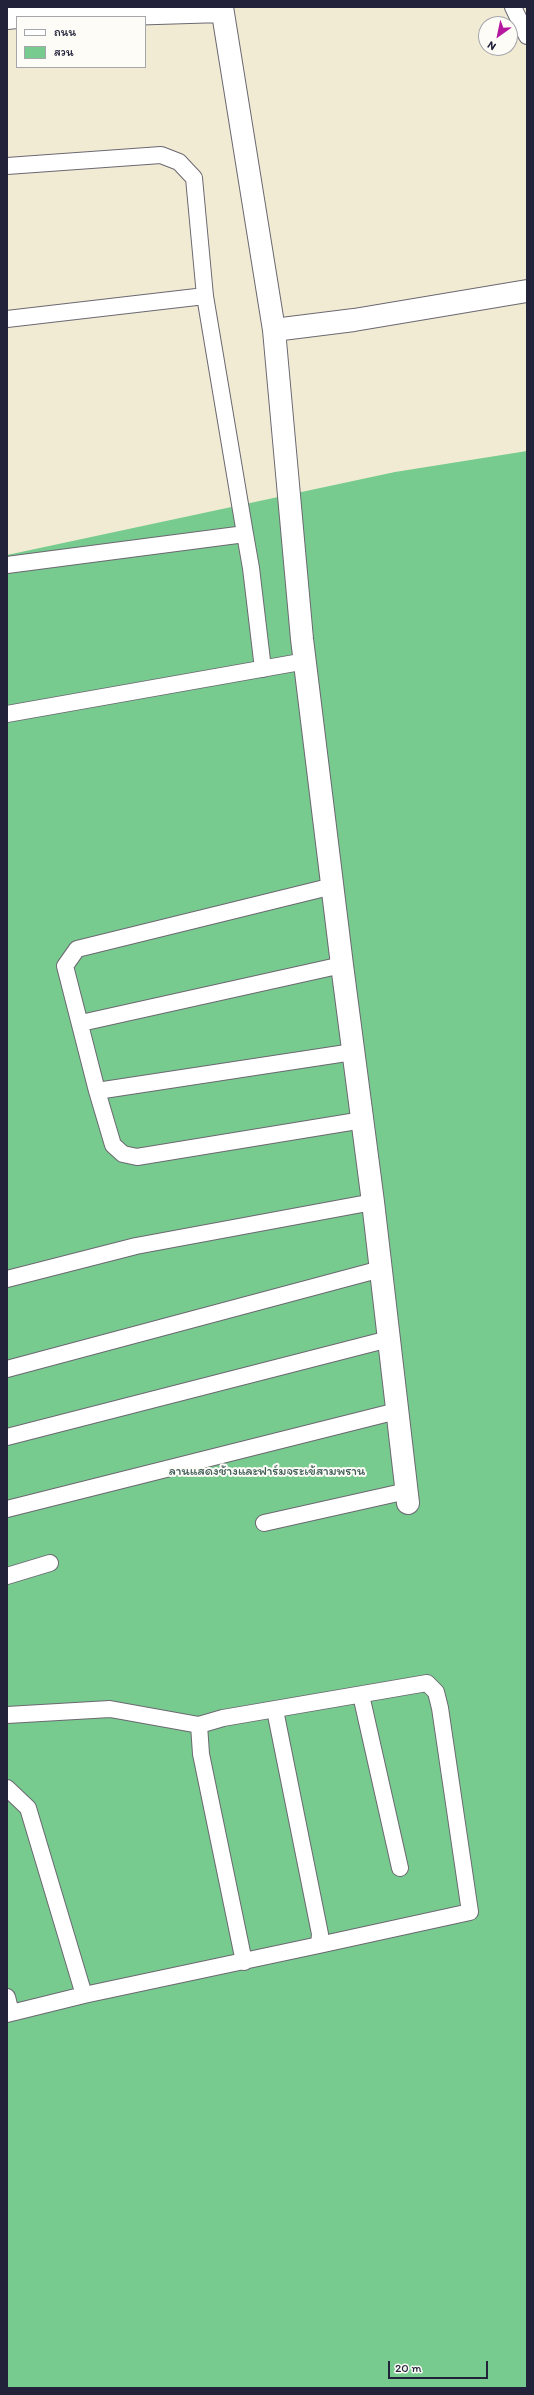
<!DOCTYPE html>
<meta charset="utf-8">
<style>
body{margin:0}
#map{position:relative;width:534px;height:2395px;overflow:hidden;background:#f2ebd4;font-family:Itim,"Playpen Sans Thai",sans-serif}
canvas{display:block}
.frame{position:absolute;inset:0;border:8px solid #22223b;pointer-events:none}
.legend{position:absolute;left:16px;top:16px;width:130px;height:52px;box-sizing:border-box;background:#fdfcf7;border:1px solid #a5a5ac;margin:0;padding:5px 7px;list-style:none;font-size:12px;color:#22223b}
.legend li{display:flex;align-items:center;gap:8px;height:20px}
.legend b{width:20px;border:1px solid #a5a5ac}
.north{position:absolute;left:478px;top:16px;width:40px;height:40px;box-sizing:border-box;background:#fdfcf7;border:1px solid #a5a5ac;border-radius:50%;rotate:213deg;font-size:11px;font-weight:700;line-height:16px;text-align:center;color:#22223b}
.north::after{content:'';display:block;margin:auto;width:14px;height:18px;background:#b5179e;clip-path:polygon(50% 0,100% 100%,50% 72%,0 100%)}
.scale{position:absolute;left:388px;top:2361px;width:100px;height:18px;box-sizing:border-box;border:2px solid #22223b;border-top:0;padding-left:5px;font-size:12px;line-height:14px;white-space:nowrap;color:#22223b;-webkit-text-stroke:3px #fdfcf7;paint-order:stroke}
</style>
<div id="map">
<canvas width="534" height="2395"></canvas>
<div class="frame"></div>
<ul class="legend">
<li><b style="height:5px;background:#fff"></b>ถนน</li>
<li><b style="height:11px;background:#77cb8f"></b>สวน</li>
</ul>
<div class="north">N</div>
<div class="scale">20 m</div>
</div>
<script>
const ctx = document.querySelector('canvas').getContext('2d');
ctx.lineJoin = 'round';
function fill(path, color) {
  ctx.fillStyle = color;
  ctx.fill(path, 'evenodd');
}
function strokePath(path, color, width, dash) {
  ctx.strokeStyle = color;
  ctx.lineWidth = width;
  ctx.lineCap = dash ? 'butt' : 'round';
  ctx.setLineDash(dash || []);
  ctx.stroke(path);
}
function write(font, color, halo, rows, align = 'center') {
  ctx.font = font + ' Itim,"Playpen Sans Thai",sans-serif';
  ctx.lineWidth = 4;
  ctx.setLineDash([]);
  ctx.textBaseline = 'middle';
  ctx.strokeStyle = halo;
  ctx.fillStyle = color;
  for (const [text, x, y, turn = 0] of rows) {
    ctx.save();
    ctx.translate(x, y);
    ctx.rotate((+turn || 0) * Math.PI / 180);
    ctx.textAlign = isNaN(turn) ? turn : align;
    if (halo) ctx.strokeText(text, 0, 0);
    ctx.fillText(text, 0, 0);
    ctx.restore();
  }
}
fill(new Path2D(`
 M527,451V2388H7V555L395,472Z`), '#77cb8f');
const service = new Path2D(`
 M513,7L527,36
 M7,166L161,155L179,162L194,178L205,296L245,534L7,565
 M7,319L205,296
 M245,534L251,568L263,669
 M7,714L306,661
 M333,886L77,949L65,966L97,1091L113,1145L123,1154L137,1157L363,1120
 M81,1023L342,965
 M97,1091L353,1052
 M7,1279L136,1246L373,1202
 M7,1369L381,1269
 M7,1437L389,1339
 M7,1509L397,1411
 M264,1523L407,1491
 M7,1576L50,1563
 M361,1695L400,1868
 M7,1715L110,1709L199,1725
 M7,1788L28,1808L84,1995
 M244,1962L201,1754L199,1725L223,1718L427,1683L436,1692L440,1708L470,1912L319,1945
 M7,1997L11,2013
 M7,2014L84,1995L319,1945L320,1934L275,1710`);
const minor = new Path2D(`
 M222,7L274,330L302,639L342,965L373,1202L408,1503
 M27,17L222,11
 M7,18L17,17
 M274,330L354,320L527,291`);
strokePath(service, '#6b6871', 18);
strokePath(minor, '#6b6871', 24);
strokePath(service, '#fff', 16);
strokePath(minor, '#fff', 22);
write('13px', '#405d58', '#fdfcf7', [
 ["ลานแสดงช้างและฟาร์มจระเข้สามพราน",267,1472]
]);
</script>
